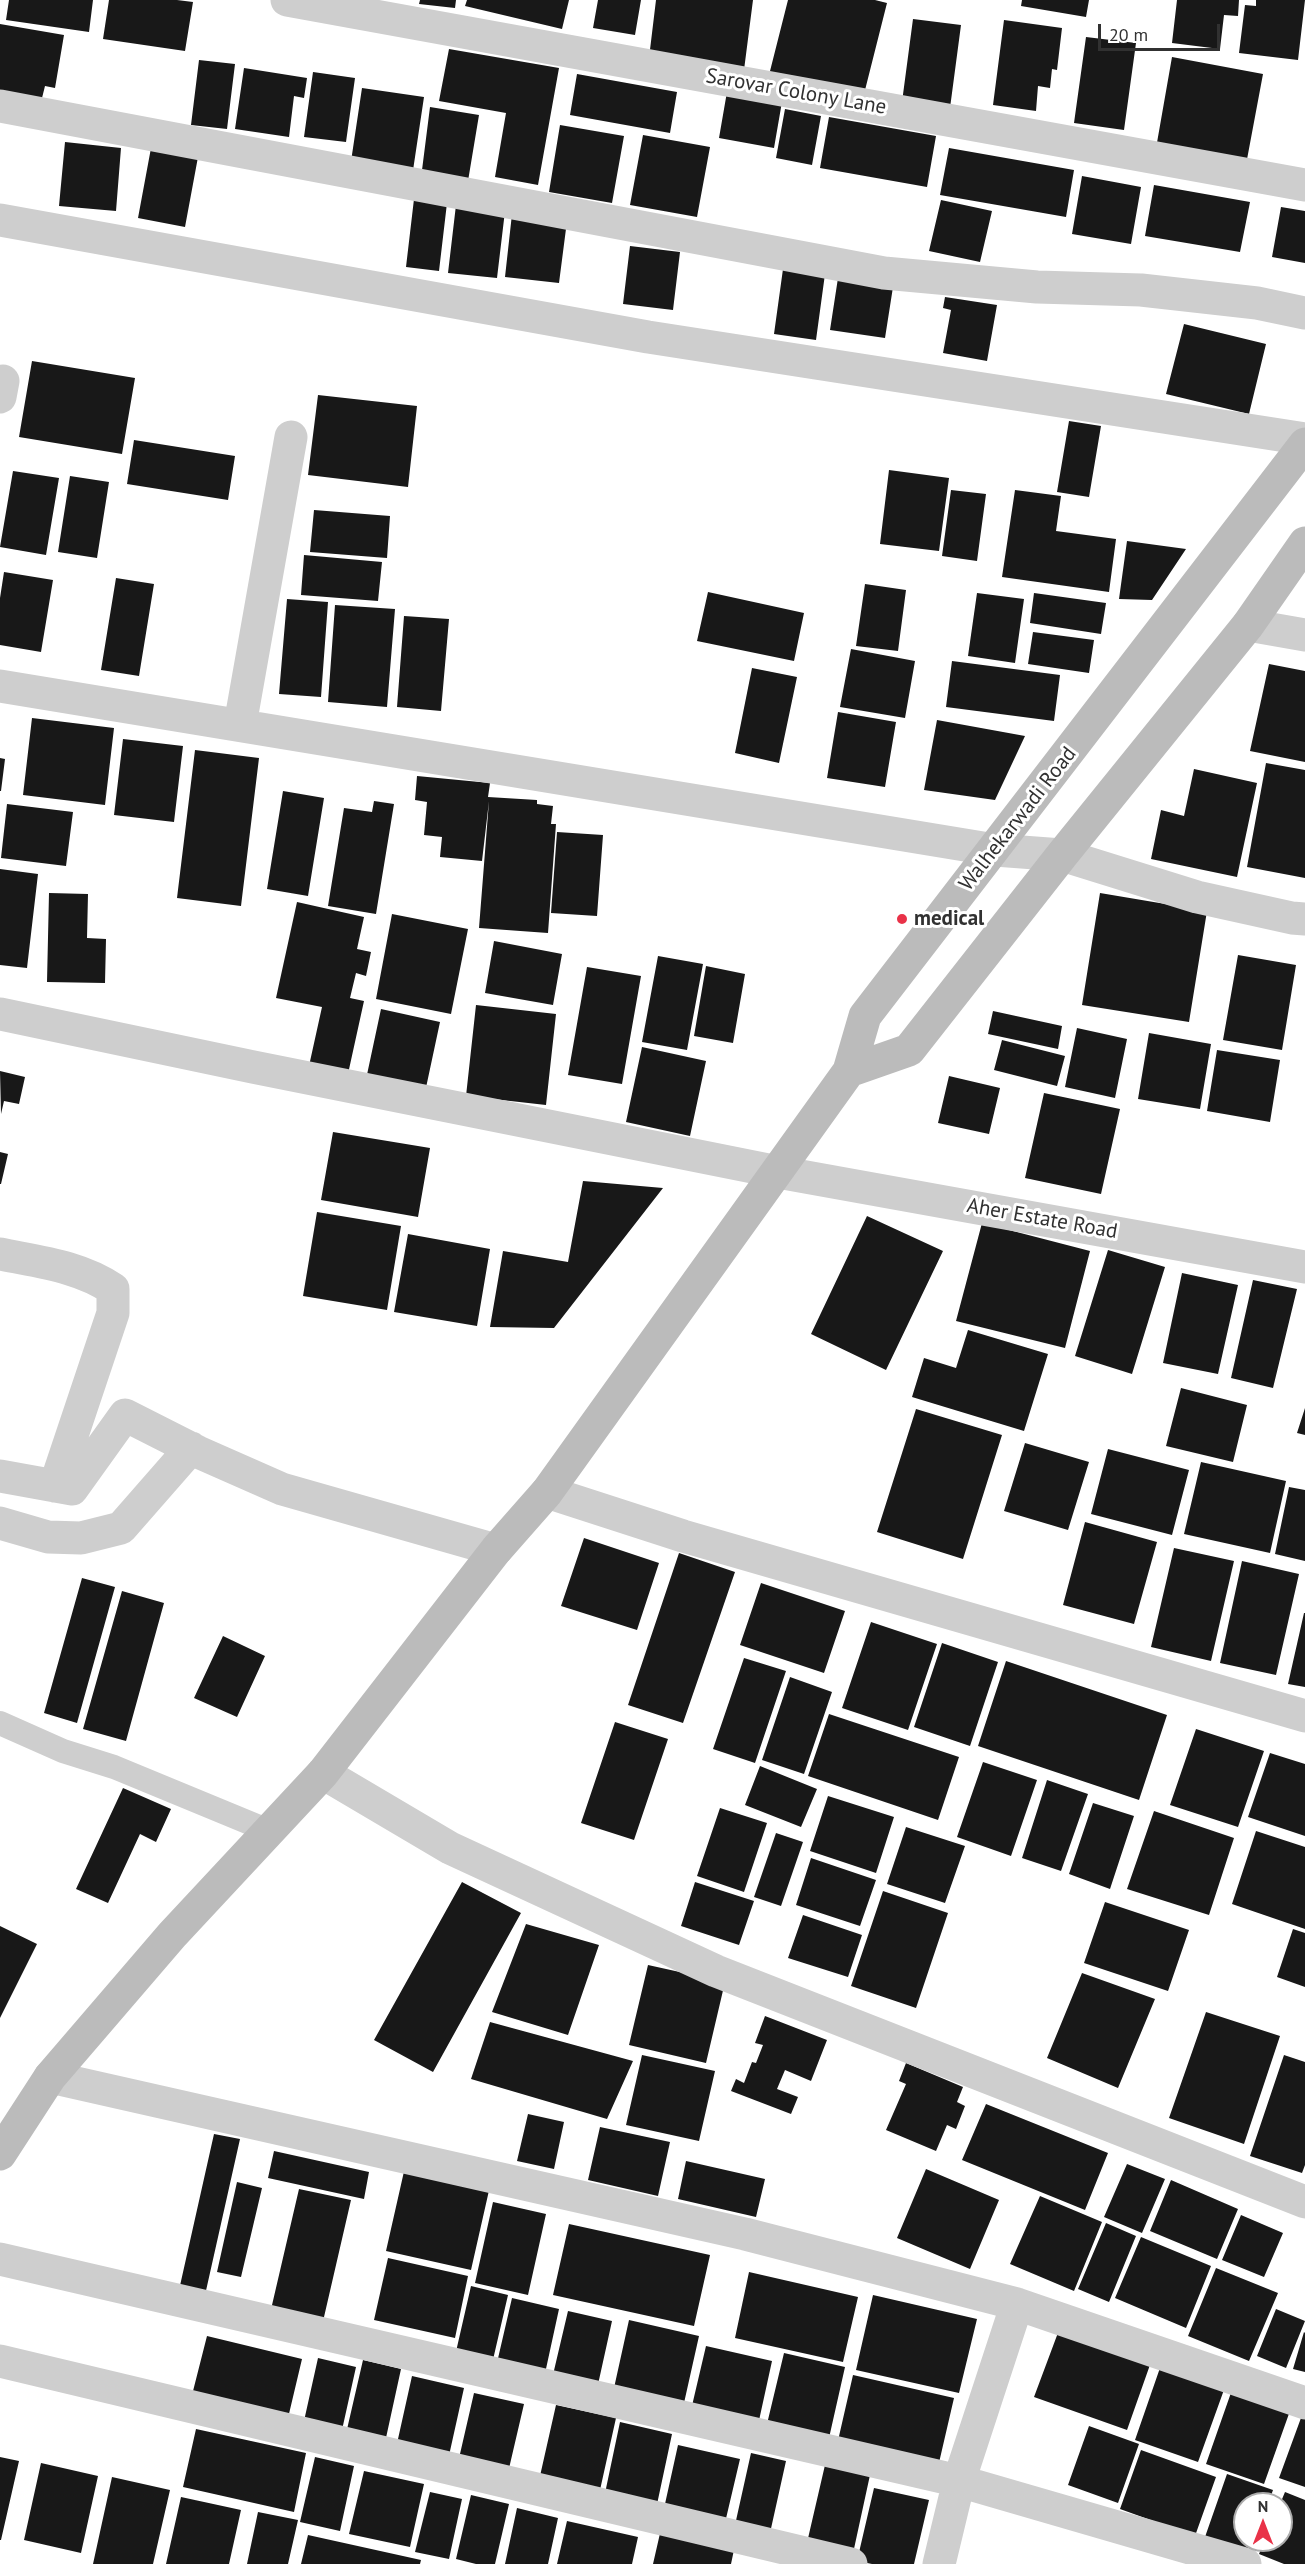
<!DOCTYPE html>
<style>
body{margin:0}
#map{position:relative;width:1305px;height:2564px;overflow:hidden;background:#fff;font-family:"PT Sans",sans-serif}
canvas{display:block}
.north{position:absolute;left:1233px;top:2492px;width:60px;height:60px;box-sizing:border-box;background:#fff;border:2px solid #adadad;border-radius:50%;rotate:0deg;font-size:16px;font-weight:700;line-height:24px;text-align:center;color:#313131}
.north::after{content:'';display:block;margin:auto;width:21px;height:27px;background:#e93248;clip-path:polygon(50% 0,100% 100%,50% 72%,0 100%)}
.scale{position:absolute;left:1098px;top:24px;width:122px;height:27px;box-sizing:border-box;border:3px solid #313131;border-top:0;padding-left:8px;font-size:18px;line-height:21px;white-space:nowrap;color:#313131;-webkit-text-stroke:4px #fff;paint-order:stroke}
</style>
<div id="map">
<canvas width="1305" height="2564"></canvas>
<div class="north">N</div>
<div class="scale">20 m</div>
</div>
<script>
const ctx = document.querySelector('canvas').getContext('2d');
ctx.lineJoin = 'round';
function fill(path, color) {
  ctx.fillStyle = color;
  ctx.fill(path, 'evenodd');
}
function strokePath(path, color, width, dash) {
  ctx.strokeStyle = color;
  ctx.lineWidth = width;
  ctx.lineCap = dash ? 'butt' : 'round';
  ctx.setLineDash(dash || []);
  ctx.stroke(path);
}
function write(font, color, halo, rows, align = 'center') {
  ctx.font = font + ' "PT Sans",sans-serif';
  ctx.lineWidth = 6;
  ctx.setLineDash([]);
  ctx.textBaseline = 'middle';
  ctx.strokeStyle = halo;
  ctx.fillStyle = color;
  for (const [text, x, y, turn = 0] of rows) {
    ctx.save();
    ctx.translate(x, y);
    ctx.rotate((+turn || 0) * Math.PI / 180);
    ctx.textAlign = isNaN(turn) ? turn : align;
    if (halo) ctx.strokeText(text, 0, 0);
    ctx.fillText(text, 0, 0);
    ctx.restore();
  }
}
fill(new Path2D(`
 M9,0H93L89,32L6,20Z
 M109,0H177L193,2L185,51L103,39Z
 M420,0H456L455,8L419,4Z
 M467,0H569L562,29L465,6Z
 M598,0H641L635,35L593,28Z
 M656,0H753L744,70L649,58Z
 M788,0H875L887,3L862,102L768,79Z
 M1022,0H1089L1086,17L1021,6Z
 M1177,0H1239L1238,16L1224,15L1220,49L1172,43Z
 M1256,0H1305L1298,60L1239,53L1245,5L1256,6Z
 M913,19L961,25L950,108L902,102Z
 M1004,20L1062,28L1057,70L1052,69L1050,88L1038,86L1036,111L993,105Z
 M0,24L64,35L55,88L45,86L42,98L0,97Z
 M1086,37L1136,43L1124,130L1074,123Z
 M449,49L559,68L538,185L495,177L506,113L439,101Z
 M1172,57L1263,74L1245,170L1155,154Z
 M199,60L235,64L227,129L191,125Z
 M244,68L307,78L304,98L294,96L289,137L235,129Z
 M313,72L355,78L346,142L304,137Z
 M577,74L677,92L670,133L570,115Z
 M728,86L783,96L774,148L719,138Z
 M362,88L424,97L412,177L350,168Z
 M430,107L479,115L467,187L421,178Z
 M785,109L821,116L812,165L776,158Z
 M829,117L936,136L927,187L820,168Z
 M560,125L624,136L612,203L549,192Z
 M643,135L710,147L697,217L630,205Z
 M65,142L121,148L116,211L59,206Z
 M151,148L198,157L185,227L138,218Z
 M949,148L1074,170L1066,217L940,195Z
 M1082,176L1141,187L1131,244L1072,234Z
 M1154,185L1250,202L1240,252L1145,236Z
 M414,199L447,203L439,271L406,267Z
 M941,200L992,211L980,262L929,251Z
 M456,205L505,211L497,278L448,273Z
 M1281,207L1305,211V263L1272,257Z
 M512,214L567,221L559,283L505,277Z
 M630,246L680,252L673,310L623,304Z
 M783,269L825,274L816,340L774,334Z
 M838,278L893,287L885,338L830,330Z
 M945,297L997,305L987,361L943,353L951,310L943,308Z
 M1184,324L1266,344L1249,414L1166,394Z
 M32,361L135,378L122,454L19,437Z
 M318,395L417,406L408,487L308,475Z
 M1069,421L1101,426L1089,497L1057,492Z
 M134,440L235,456L228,500L127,484Z
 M889,470L949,478L939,551L880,544Z
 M13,471L59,478L46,555L0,547Z
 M70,476L109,482L97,558L58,552Z
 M951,490L986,494L977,561L942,556Z
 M1015,490L1061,496L1056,531L1116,539L1109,592L1002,577Z
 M314,510L390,516L387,558L310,552Z
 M1127,541L1186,549L1152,600L1119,599Z
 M304,555L382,562L378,601L301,595Z
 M4,572L53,580L41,652L0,645V598Z
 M116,578L154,584L139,676L101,670Z
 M865,584L906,590L898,651L856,646Z
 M708,592L804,613L794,661L697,641Z
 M977,593L1024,599L1015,663L968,656Z
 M1034,593L1106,603L1101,634L1030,623Z
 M287,599L328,602L321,697L279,694Z
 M335,605L395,609L387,707L328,702Z
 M404,616L449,619L441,711L397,707Z
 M1033,632L1094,640L1089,673L1028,664Z
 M851,649L915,661L905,718L840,707Z
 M952,661L1060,675L1054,721L946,707Z
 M1269,664L1305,671V762L1250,751Z
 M752,668L797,677L779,763L735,753Z
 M838,712L896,722L885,787L827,778Z
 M32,718L114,728L105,805L23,795Z
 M937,720L1025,736L995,800L924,790Z
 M123,739L183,746L174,822L114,815Z
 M195,750L259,758L241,906L177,898Z
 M0,758L5,759L1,791H0Z
 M1266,763L1305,770V878L1247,867Z
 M1194,769L1257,783L1237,877L1151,859L1161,810L1184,816Z
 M417,776L490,783L488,797L537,800V804L553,806L551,824H556L548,933L479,928L489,801L482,861L440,857L442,837L424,835L427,802L415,800Z
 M283,791L324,798L308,896L267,889Z
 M374,801L394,804L376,914L328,906L344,808L372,812Z
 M7,804L73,812L66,866L1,858Z
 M557,832L603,835L597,916L551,913Z
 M0,869L38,874L27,968L0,965Z
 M49,893L88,894L87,938L106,939L105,983L47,982Z
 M1100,893L1207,911L1189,1022L1082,1005Z
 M297,902L364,917L357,949L371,952L366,976L356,973L350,998L364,1001L346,1083L307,1075L322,1007L276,998Z
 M392,914L468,929L451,1014L376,999Z
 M494,941L562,954L553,1005L485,993Z
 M1238,955L1296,965L1282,1050L1223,1040Z
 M658,956L703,964L687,1050L642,1042Z
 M706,966L745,974L733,1043L694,1036Z
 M587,967L641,976L622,1084L568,1075Z
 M476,1005L556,1014L546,1105L466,1096Z
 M381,1009L440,1022L424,1097L365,1084Z
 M993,1011L1062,1026L1058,1049L988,1034Z
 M1077,1028L1127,1039L1115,1098L1065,1087Z
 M1149,1033L1211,1044L1200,1109L1138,1099Z
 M1002,1040L1065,1056L1057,1086L994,1070Z
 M642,1047L706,1061L690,1136L626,1122Z
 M1217,1050L1280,1060L1270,1122L1207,1111Z
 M0,1071L25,1077L19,1104L4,1101L1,1114Z
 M949,1076L1000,1088L989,1134L938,1123Z
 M1044,1093L1120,1109L1101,1194L1025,1178Z
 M333,1132L430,1148L418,1217L321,1200Z
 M0,1152L8,1154L1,1184H0Z
 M583,1181L663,1188L554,1328L490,1327L503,1251L568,1262Z
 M317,1212L401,1226L387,1310L303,1296Z
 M867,1216L943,1251L886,1370L811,1334Z
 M982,1223L1090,1251L1065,1348L956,1321Z
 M408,1234L490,1249L477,1326L394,1312Z
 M1108,1250L1165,1267L1132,1374L1075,1356Z
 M1182,1273L1238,1285L1218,1374L1163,1363Z
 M1253,1280L1297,1289L1273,1388L1231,1378Z
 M968,1330L1048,1354L1024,1431L912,1397L924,1358L956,1368Z
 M1181,1388L1247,1405L1233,1462L1166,1446Z
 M1305,1408V1435L1297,1433Z
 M916,1409L1002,1435L963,1559L877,1532Z
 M1025,1443L1089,1462L1068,1530L1004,1511Z
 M1108,1449L1189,1470L1172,1535L1091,1514Z
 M1201,1462L1286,1481L1270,1553L1184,1534Z
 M1289,1487L1305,1490V1561L1275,1554Z
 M1085,1522L1157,1542L1134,1624L1063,1605Z
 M584,1538L659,1563L637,1630L561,1606Z
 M1174,1548L1234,1561L1211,1661L1151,1647Z
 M679,1553L735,1572L683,1723L628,1705Z
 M1242,1561L1299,1574L1276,1675L1220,1663Z
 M82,1578L115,1587L77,1723L44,1713Z
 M761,1583L845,1611L824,1673L740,1645Z
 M122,1591L164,1603L126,1741L83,1729Z
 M1304,1613H1305V1687L1288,1684Z
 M871,1622L937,1644L908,1730L842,1708Z
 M223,1636L265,1656L237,1717L194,1698Z
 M942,1643L998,1662L970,1746L914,1727Z
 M744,1658L786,1671L755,1763L713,1749Z
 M1006,1661L1167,1715L1139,1800L978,1746Z
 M790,1677L832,1692L804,1774L762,1760Z
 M829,1714L959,1757L938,1820L808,1776Z
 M615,1722L668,1739L634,1840L581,1823Z
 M1196,1729L1264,1751L1238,1827L1170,1805Z
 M1270,1753L1305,1764V1836L1248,1817Z
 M983,1762L1037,1780L1011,1856L957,1837Z
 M760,1766L817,1789L801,1827L745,1805Z
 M1047,1780L1088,1794L1061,1871L1022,1858Z
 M123,1788L171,1809L156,1842L140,1834L108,1903L76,1889Z
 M828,1796L894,1817L876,1873L810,1851Z
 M1093,1803L1134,1816L1110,1889L1069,1874Z
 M720,1808L767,1823L744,1892L697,1876Z
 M1154,1811L1234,1838L1209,1915L1127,1889Z
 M906,1827L965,1846L945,1903L887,1884Z
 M1256,1831L1305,1847V1929L1232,1904Z
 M776,1833L803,1842L781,1906L754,1897Z
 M811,1858L876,1880L860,1926L796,1905Z
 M462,1882L521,1913L433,2072L374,2040Z
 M695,1882L754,1901L739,1945L681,1926Z
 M883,1891L948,1913L916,2008L851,1986Z
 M1105,1902L1189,1930L1168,1991L1084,1963Z
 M803,1915L862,1935L848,1977L788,1958Z
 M526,1924L599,1945L568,2035L492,2012Z
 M0,1926L37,1944L0,2018Z
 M1293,1929L1305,1933V1987L1277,1977Z
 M648,1965L725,1982L706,2063L629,2045Z
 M1082,1973L1155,1999L1118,2088L1047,2058Z
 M1206,2012L1280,2036L1244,2144L1169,2118Z
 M765,2016L827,2040L811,2081L785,2070L777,2089L798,2097L791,2114L731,2091L736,2079L744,2083L752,2062L756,2063L763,2045L755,2043Z
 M490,2022L633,2061L607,2119L471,2079Z
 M642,2055L715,2071L699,2141L626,2125Z
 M1284,2055L1305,2062V2165L1302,2173L1250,2156Z
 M906,2063L963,2087L957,2102L965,2106L956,2129L947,2125L936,2151L886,2130L906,2084L899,2081Z
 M986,2104L1108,2153L1085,2210L962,2160Z
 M528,2114L564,2122L554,2169L517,2161Z
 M600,2127L670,2142L658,2196L588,2180Z
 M214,2134L240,2139L203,2304L177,2299Z
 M274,2151L369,2172L364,2199L268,2178Z
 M686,2161L765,2179L756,2217L678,2199Z
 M1127,2164L1165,2179L1142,2233L1104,2217Z
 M405,2167L490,2186L471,2270L386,2251Z
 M926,2169L999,2200L970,2269L897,2238Z
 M1171,2180L1238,2209L1217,2259L1150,2231Z
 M237,2182L262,2188L241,2277L217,2272Z
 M299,2189L351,2200L321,2330L269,2318Z
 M1040,2196L1102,2222L1074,2291L1010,2264Z
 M493,2202L546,2214L528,2295L475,2283Z
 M1241,2215L1283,2233L1264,2277L1222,2260Z
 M1106,2223L1136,2236L1109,2302L1078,2289Z
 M569,2224L710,2255L694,2326L553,2295Z
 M1141,2237L1211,2266L1186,2328L1115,2298Z
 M388,2258L468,2276L455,2338L374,2320Z
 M1216,2268L1278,2293L1249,2361L1188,2336Z
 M749,2272L858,2297L843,2362L735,2338Z
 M471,2286L508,2295L492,2364L455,2356Z
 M873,2295L977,2319L959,2393L856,2370Z
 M512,2298L559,2309L544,2378L496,2367Z
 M1276,2309L1305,2321L1286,2368L1257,2356Z
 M568,2311L612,2321L597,2389L552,2379Z
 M629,2320L699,2336L684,2403L614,2388Z
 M1059,2330L1151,2362L1127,2430L1034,2397Z
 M1304,2332L1305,2333V2372L1293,2369Z
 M207,2336L302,2359L288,2418L192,2395Z
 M706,2346L772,2361L758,2425L691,2410Z
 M784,2353L845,2367L829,2438L767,2424Z
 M318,2358L356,2367L342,2430L304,2421Z
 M363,2360L401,2369L384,2447L345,2438Z
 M1161,2365L1225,2387L1198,2462L1135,2440Z
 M853,2375L954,2398L938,2467L837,2445Z
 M412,2376L464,2388L448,2460L396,2448Z
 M1233,2387L1291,2408L1264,2484L1206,2464Z
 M474,2393L524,2404L507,2477L457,2467Z
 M556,2405L616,2418L600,2490L540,2476Z
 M1305,2407V2487L1279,2478Z
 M620,2422L672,2434L656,2509L604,2498Z
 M1089,2426L1139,2444L1118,2503L1068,2485Z
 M196,2429L306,2453L294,2512L183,2487Z
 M678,2445L740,2459L724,2527L663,2513Z
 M1141,2450L1216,2477L1195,2536L1120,2509Z
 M751,2453L786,2461L770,2533L735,2525Z
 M0,2457L19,2461L1,2540H0Z
 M315,2457L354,2466L340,2531L300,2522Z
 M41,2463L98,2476L81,2553L24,2540Z
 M825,2465L870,2475L852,2558L806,2547Z
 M364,2471L424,2484L410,2547L349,2534Z
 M1227,2474L1273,2490L1268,2504H1245V2540H1255L1251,2553L1205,2537Z
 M112,2477L170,2490L153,2564H93Z
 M874,2488L929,2500L914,2564H872L857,2561Z
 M430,2492L462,2499L449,2559L415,2552Z
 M1285,2492L1305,2500V2564H1284L1259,2554L1265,2540H1281L1280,2504Z
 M471,2495L509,2504L495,2564H476L456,2559Z
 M181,2497L241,2510L229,2564H166Z
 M517,2508L558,2518L548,2564H505Z
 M258,2512L298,2520L288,2564H247Z
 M567,2521L638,2537L632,2564H557Z
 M661,2529L735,2545L731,2564H653Z
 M308,2535L421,2560L420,2564H301Z`), '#181818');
strokePath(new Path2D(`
 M0,1723L63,1751L114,1767L269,1831`), '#cecece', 24);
strokePath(new Path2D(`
 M287,0L1305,185
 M0,106L884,273L1037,287L1141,290L1257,303L1305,313
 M0,220L648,337L1305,439
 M0,397L3,381
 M1248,625L1305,635
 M0,686L995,850L1062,855L1197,897L1292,918L1305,919
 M240,725L291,437
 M0,1014L253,1067L778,1172L1305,1267
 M0,1254C39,1262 79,1266 113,1289V1313L55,1486
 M0,1476L72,1489L125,1415L198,1452L282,1489L496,1550
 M547,1492L683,1536L1305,1716
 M0,1523L48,1537L81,1538L121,1528L191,1448
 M323,1773L450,1848L716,1971L1305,2202
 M50,2077L745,2234L1017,2304L1305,2403
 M0,2259L959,2481L1245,2564
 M0,2361L851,2564
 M939,2564L959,2481L1017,2304`), '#cecece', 33);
strokePath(new Path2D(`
 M849,1071L909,1050L1062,855L1248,625L1305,543
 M0,2154L50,2077L172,1935L323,1773L496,1550L547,1492L849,1071L865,1016L1305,444`), '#bbb', 33);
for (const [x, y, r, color] of [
 [902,919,6,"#e93248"]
]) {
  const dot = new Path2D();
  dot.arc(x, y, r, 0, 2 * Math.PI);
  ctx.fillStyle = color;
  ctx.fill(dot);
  strokePath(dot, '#fff', 2);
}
write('21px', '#313131', '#fff', [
 ["Sarovar Colony Lane",796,92,10],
 ["Walhekarwadi Road",1018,819,-52],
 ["Aher Estate Road",1042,1219,10]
]);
write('bold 21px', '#313131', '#fff', [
 ["medical",914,919]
], 'left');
</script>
